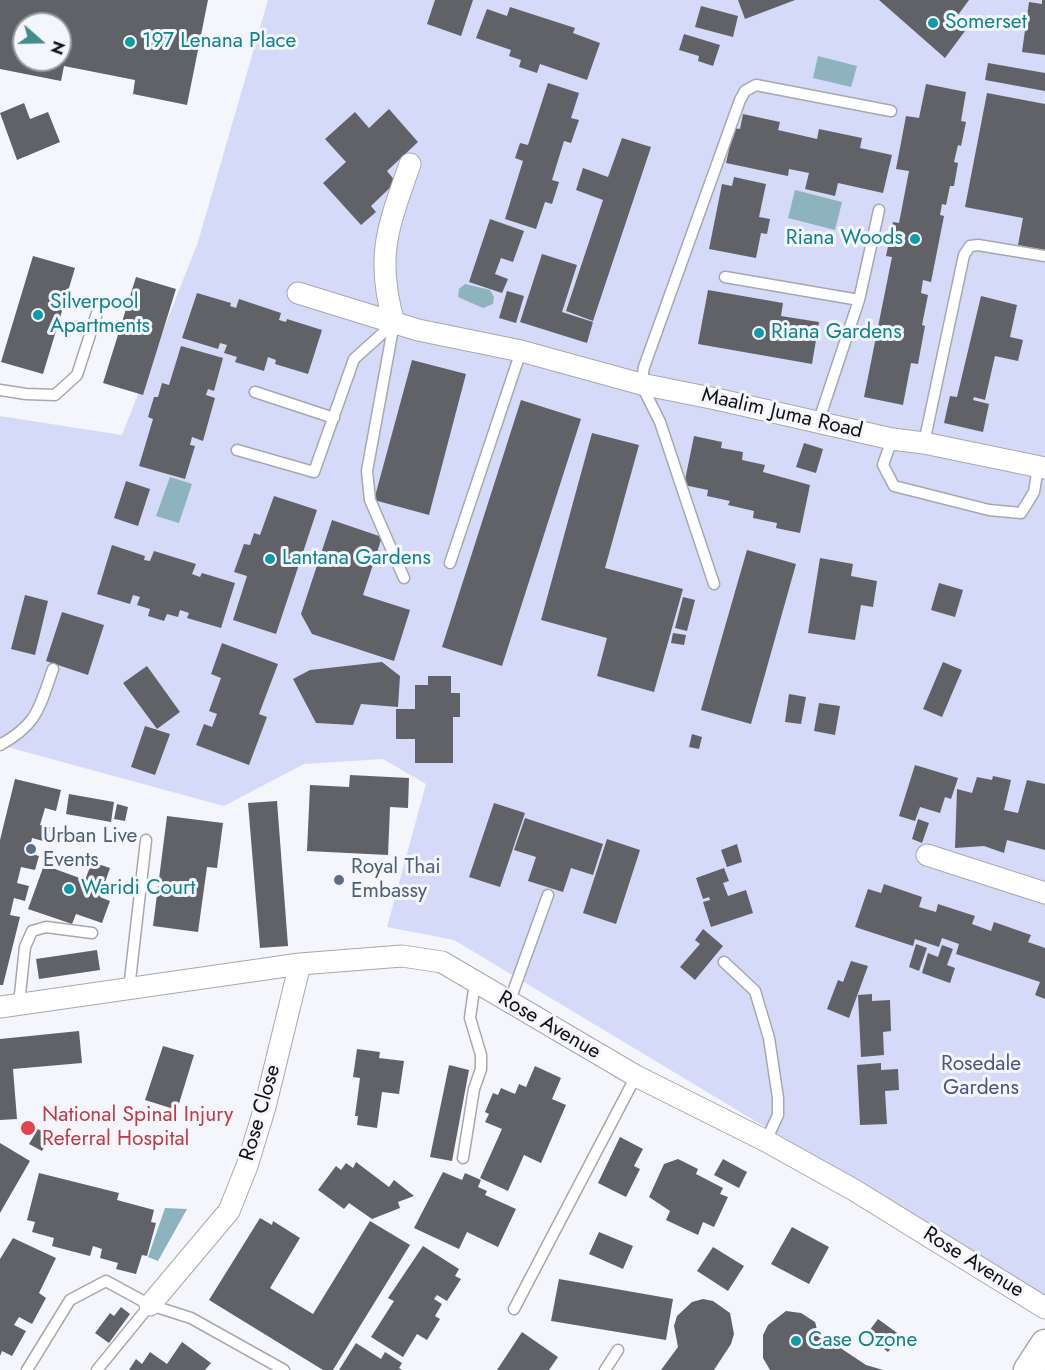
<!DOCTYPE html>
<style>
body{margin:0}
#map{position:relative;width:1045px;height:1370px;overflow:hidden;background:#f4f6fc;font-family:Jost,sans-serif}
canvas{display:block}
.north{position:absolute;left:12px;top:12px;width:60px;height:60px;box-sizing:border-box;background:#f4f6fc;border:2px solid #9a9ba0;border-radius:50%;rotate:110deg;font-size:16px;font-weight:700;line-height:24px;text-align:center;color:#121215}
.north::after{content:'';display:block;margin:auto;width:21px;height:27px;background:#448c8d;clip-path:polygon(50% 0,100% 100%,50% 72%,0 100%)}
</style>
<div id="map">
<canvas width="1045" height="1370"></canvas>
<div class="north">N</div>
</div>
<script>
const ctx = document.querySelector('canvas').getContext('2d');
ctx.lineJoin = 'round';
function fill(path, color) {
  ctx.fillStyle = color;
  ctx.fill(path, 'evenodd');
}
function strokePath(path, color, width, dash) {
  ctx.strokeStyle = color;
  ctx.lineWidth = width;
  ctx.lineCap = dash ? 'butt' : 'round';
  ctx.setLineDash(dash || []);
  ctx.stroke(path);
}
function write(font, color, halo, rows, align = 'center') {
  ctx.font = font + ' Jost,sans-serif';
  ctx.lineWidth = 6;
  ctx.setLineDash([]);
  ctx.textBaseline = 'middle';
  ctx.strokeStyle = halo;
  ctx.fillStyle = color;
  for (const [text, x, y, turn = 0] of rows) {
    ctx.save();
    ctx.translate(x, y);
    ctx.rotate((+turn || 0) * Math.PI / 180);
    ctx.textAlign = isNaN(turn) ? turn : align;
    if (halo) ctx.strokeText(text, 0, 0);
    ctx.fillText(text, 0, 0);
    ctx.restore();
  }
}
fill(new Path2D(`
 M268,0H1045V1295L454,940L387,927L426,784L383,759L304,764L224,806L0,745V416L122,435L198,242Z`), '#d5daf9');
fill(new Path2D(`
 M818,56L857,66L851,87L813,78Z
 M795,190L842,202L835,230L788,218Z
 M465,284L490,290L494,297L493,304L483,308L458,297L459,289Z
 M170,477L192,484L179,523L156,516Z
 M165,1208L187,1209L158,1261L148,1257Z`), '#8db3bf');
fill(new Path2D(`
 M0,0H208L187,105L133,94L135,80L64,66L61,81L0,69ZM24,24H60V60H24Z
 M435,0H473L461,36L427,24Z
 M738,0H795L745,19Z
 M879,0H969L958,15L965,31L945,58Z
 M1042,0H1045V55L1022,52L1029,2L1042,4Z
 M701,6L738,16L733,37L695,27Z
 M510,7L575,28L573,33L600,43L587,80L540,64L537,73L519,67L521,60L509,56L511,50L476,38L487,9L507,16Z
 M684,34L720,45L713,66L698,61L699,56L679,50Z
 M988,63L1045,73V91L985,80Z
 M548,83L579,93L571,118L579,120L571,143L564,141L552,180L559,182L552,204L545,202L536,229L505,219L523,161L515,158L520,143L528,145Z
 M926,84L966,92L961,121L966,122L961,146L958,145L954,162L958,163L954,186H950L946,205L942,204L940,215L944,216L931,282L923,280L921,293L928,295L922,325L925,326L918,364L911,363L903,405L864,397L892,257L886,256L893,222L899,223L909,171L896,169L906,116L919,118Z
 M987,93L1045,104V250L1018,245L1023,218L965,207Z
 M24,103L30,119L48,112L60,142L17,160L0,113Z
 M389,109L418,142L387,171L396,182L371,206L376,212L361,225L323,183L346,162L325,139L355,112L369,128Z
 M743,114L780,122L778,130L817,139L819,129L862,138L860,148L892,155L883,193L838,183L835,196L805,189L809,173L789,169L788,176L726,163L734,128L740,129Z
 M622,138L651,147L593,321L566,311L603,200L576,190L583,168L608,177Z
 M734,177L766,184L759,217L770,219L767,234L761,233L756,258L709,249L722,184L732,186Z
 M490,219L524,231L513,262L501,258L495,274L508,279L502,293L469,282Z
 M542,254L577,265L562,312L593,322L587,343L520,322Z
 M33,256L75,268L43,374L1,362Z
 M136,277L176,289L143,395L103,383Z
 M708,290L783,303L781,316L819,322L812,364L698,344Z
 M507,291L524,296L516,323L499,318Z
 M197,293L231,303L230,306L236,308L239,299L281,313L279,320L286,322L287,319L322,330L308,374L275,364L276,360L268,357L264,371L235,362L237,357L224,353L227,345L220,343L218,349L182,338Z
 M981,296L1017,305L1010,337L1023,340L1018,361L995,356L985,400L974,397L973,400L989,404L983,432L944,423L950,396L957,397Z
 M181,346L223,358L214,391L208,389L206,395L215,398L203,441L192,437L190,445L195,446L185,479L139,466L153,419L148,417L154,397H158L162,383L169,385Z
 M412,360L466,374L429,515L374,500Z
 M521,400L581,419L502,666L442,647Z
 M592,433L639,445L605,568L683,589L654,692L597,676L607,638L541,620Z
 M694,436L722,442L721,448L743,452L742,460L765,465L763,472L810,485L800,533L776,528L777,523L753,518L754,511L728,505L730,501L707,496L708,490L684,485Z
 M804,443L823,449L816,473L796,467Z
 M126,481L150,489L138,526L114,518Z
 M274,496L317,510L276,634L233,620L247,576L234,572L244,544L250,545L254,533L260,535Z
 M332,520L382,537L363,595L410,610L394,661L312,634L301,614Z
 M112,545L145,556L144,560L150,561L154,551L196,564L192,574L200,577L202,573L235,583L221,628L187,618L189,613L180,610L178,617L167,614L164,621L148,616L150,609L137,605L140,597L133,595L130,604L97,594Z
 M747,550L796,564L751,724L701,710Z
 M820,558L853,564L851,576L877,581L873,607L861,605L855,640L808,633Z
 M939,583L963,590L955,617L931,610Z
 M25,595L48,601L35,655L11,649Z
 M683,597L695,600L687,631L675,628Z
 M62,612L104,625L88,675L46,661Z
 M673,633L686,635L684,645L671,643Z
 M222,643L278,664L259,714L267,717L249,765L196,745L204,724L212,727L217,714L209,711L221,678L211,674Z
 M382,662L400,676L398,707L361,704L353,725L316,723L293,679L310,670Z
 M943,662L962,670L942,717L923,709Z
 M147,666L180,712L157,729L123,683Z
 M428,676H451V693H460V717H453V763H415V739H396V709H415V685H428Z
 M789,694L806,697L801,724L785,722Z
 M819,703L840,706L835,735L814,731Z
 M145,726L170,734L155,775L131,767Z
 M692,734L702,737L699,749L689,747Z
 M915,765L958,778L951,799L945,797L940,813L920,807L915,821L899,816Z
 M350,775L409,778L408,808L390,807L388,855L307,851L310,785L349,787Z
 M993,776L1011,780L1004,810L1018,813L1027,780L1045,784V850L1007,840L1004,853L984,846L955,848L957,789L972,793L977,777L992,780Z
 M15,779L61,790L56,811L45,808L40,825L50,827L47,842L32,838L29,853L39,856L35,870L21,867L17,883L29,886L25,901L14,898L10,915L20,917L3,985H0V840Z
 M69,794L114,802L111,822L66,814Z
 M277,801L288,946L260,948L248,803Z
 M494,803L525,813L500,887L469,877Z
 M117,804L128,807L125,821L114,819Z
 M167,816L223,823L217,868L207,867L198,932L153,926Z
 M525,818L603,844L593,875L571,868L563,892L528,881L536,857L514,850Z
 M918,819L929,823L922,843L912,839Z
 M607,839L640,850L616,924L583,913Z
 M737,844L742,862L727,867L721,850Z
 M92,862L110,868L100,897L110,901L102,923L76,914L72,924L28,909L44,865L85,880Z
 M724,868L729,881L723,883L728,896L746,890L753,913L711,927L703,902L710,900L709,897L703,899L696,878Z
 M884,884L922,897L919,907L936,912L938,904L975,916L972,924L991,931L994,922L1031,935L1028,942L1045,948V999L1035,995L1040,982L956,954L959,944L942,938L939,947L915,939L913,946L855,927L868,889L881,893Z
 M703,929L723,946L695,980L680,967L700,944L695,940Z
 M916,944L927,948L919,971L909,967Z
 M942,945L953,949L947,965L955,968L950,983L922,973L928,953L938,957Z
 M97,950L100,970L39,979L36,959Z
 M851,961L868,966L849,1018L827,1009L838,980L843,982Z
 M872,994V1001L890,1000L891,1031L883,1032L884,1055L861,1057L858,995Z
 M79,1031L82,1063L13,1069L17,1119L0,1120V1039Z
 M163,1046L194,1055L177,1110L145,1100Z
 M357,1049L380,1052L379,1058L404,1061L399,1094L382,1092L377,1128L357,1125L358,1116H355L360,1078L353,1077Z
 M881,1063V1070L898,1069L899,1090L885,1091L887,1124L860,1125L857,1065Z
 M449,1065L469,1070L452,1161L430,1157Z
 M535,1066L561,1078L552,1099L566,1105L541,1163L524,1155L508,1191L480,1178L502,1129L485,1122L489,1114L485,1112L493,1093L498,1095L501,1088L515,1094L519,1084L526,1087Z
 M38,1129L50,1136L42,1151L29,1144Z
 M620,1137L643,1149L634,1166L640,1169L626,1197L598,1183Z
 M0,1143L30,1161L0,1213Z
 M678,1159L698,1169L696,1174L723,1188L720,1194L728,1197L714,1227L703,1222L698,1235L666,1220L670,1211L649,1197L664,1164Z
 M723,1159L747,1172L739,1188L714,1175Z
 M356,1162L389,1187L394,1180L414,1196L398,1202L400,1208L372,1219L349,1203L344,1209L318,1190L336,1166L341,1170L346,1163L353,1168Z
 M443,1172L462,1180L465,1173L481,1180L478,1187L487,1191L485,1195L516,1209L498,1247L467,1232L459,1249L414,1228Z
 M39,1173L119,1193L117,1200L154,1210L151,1222L156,1223L147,1256L142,1255L136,1274L116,1269L118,1263L100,1258L102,1249L93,1246L90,1256L52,1246L54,1238L32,1232L35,1222L27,1220Z
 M260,1218L272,1225L273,1221L300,1238L270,1288L313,1314L370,1221L410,1245L333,1370H323L209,1300Z
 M792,1227L829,1247L809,1284L771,1264Z
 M599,1232L633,1246L623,1269L589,1254Z
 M13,1238L56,1258L39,1293L46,1298L32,1324L19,1317L14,1325L26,1331L12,1356L2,1351L0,1356V1259Z
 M423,1246L459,1269L455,1276L461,1279L447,1301L437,1295L434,1299L442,1304L435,1316L440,1319L427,1340L417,1334L403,1357L371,1337L394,1301L388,1298Z
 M713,1247L744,1266L728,1291L697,1271Z
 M559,1279L673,1299L666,1340L551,1321Z
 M703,1299L713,1301L730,1313L734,1334L731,1344L714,1370H661L678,1347L674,1326L677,1316L692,1302Z
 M121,1307L130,1314L109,1343L95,1333L110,1313L114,1316Z
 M786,1311L801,1313L815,1322L818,1333L866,1365L883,1370H770L763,1358V1335L768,1325Z
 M878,1319L900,1335L888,1352L866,1335Z
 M522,1332L558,1357L549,1370H497Z
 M182,1342L211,1363L205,1370H129L136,1359L142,1364L150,1352L167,1364Z
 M356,1343L381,1359L385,1352L402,1363L399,1368L402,1370H339Z`), '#616267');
const lane = new Path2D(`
 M725,277L859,300
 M394,323L367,471L370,500L404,578
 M0,390L26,394L55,395L77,375L97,313
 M255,392L334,418
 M818,423L859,300L879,210
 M892,439L883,465L894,486L989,510L1021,513L1034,492L1038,467
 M924,443L964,255L970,246L978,245L1045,256
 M237,450L314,472L354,359L394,323
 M450,563L521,351
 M714,584L660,422L641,384L644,367L740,100L745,91L756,85L891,111
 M0,745C38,724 39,708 53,669
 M724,962L755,991L769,1038L778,1098V1115L766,1141
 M129,989L146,840
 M509,1003L548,895
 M19,1004L25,947L32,931L46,927L92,933
 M463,1158L474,1089L481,1069V1055L470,1018L475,982
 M514,1309L636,1076
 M27,1370L70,1300L106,1281L150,1305L191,1318L284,1370
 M97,1370L150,1305
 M605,1370L618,1350`);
const street = new Path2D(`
 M298,293L418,330L521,351L641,384L716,399L892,439L924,443L1045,468
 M394,323C375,256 388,227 410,164
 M927,855L1045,893
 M0,1007L300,964L402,956L442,962L636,1076L766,1141L854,1190L1045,1308
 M150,1305L229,1211L247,1166L265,1107L300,964`);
const secondary = new Path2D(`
 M1028,1370L1045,1344`);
strokePath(lane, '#a7a8ae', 13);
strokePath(street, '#a7a8ae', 23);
strokePath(secondary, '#a7a8ae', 31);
strokePath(lane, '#fff', 10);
strokePath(street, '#fff', 21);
strokePath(secondary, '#fff', 28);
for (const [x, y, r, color] of [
 [933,23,6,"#0f9aa8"],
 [130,42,6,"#0f9aa8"],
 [915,239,6,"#0f9aa8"],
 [38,315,6,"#0f9aa8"],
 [759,333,6,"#0f9aa8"],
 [270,559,6,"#0f9aa8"],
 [31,849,6,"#5c6f8a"],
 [339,880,6,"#5c6f8a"],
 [69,889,6,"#0f9aa8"],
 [28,1128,8,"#e0444e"],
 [796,1341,6,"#0f9aa8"]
]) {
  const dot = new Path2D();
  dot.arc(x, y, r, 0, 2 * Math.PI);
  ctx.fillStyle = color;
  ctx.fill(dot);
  strokePath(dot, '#f4f6fc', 2);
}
write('21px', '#0d838f', '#f4f6fc', [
 ["Somerset",945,23],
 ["197 Lenana Place",142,42],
 ["Riana Woods",903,239,"right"],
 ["Silverpool",50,303],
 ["Apartments",50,327],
 ["Riana Gardens",771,333],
 ["Lantana Gardens",282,559],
 ["Waridi Court",81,889],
 ["Case Ozone",808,1341]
], 'left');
write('21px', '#121215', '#f4f6fc', [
 ["Maalim Juma Road",782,414,13],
 ["Rose Avenue",549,1026,30],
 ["Rose Close",261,1113,-74],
 ["Rose Avenue",973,1263,32]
]);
write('21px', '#4e5e75', '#f4f6fc', [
 ["Urban Live",43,837],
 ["Events",43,861],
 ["Royal Thai",351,868],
 ["Embassy",351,892]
], 'left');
write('21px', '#4d5381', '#f4f6fc', [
 ["Rosedale",981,1065],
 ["Gardens",981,1089]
]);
write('21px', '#be3a42', '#f4f6fc', [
 ["National Spinal Injury",42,1116],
 ["Referral Hospital",42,1140]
], 'left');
</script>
